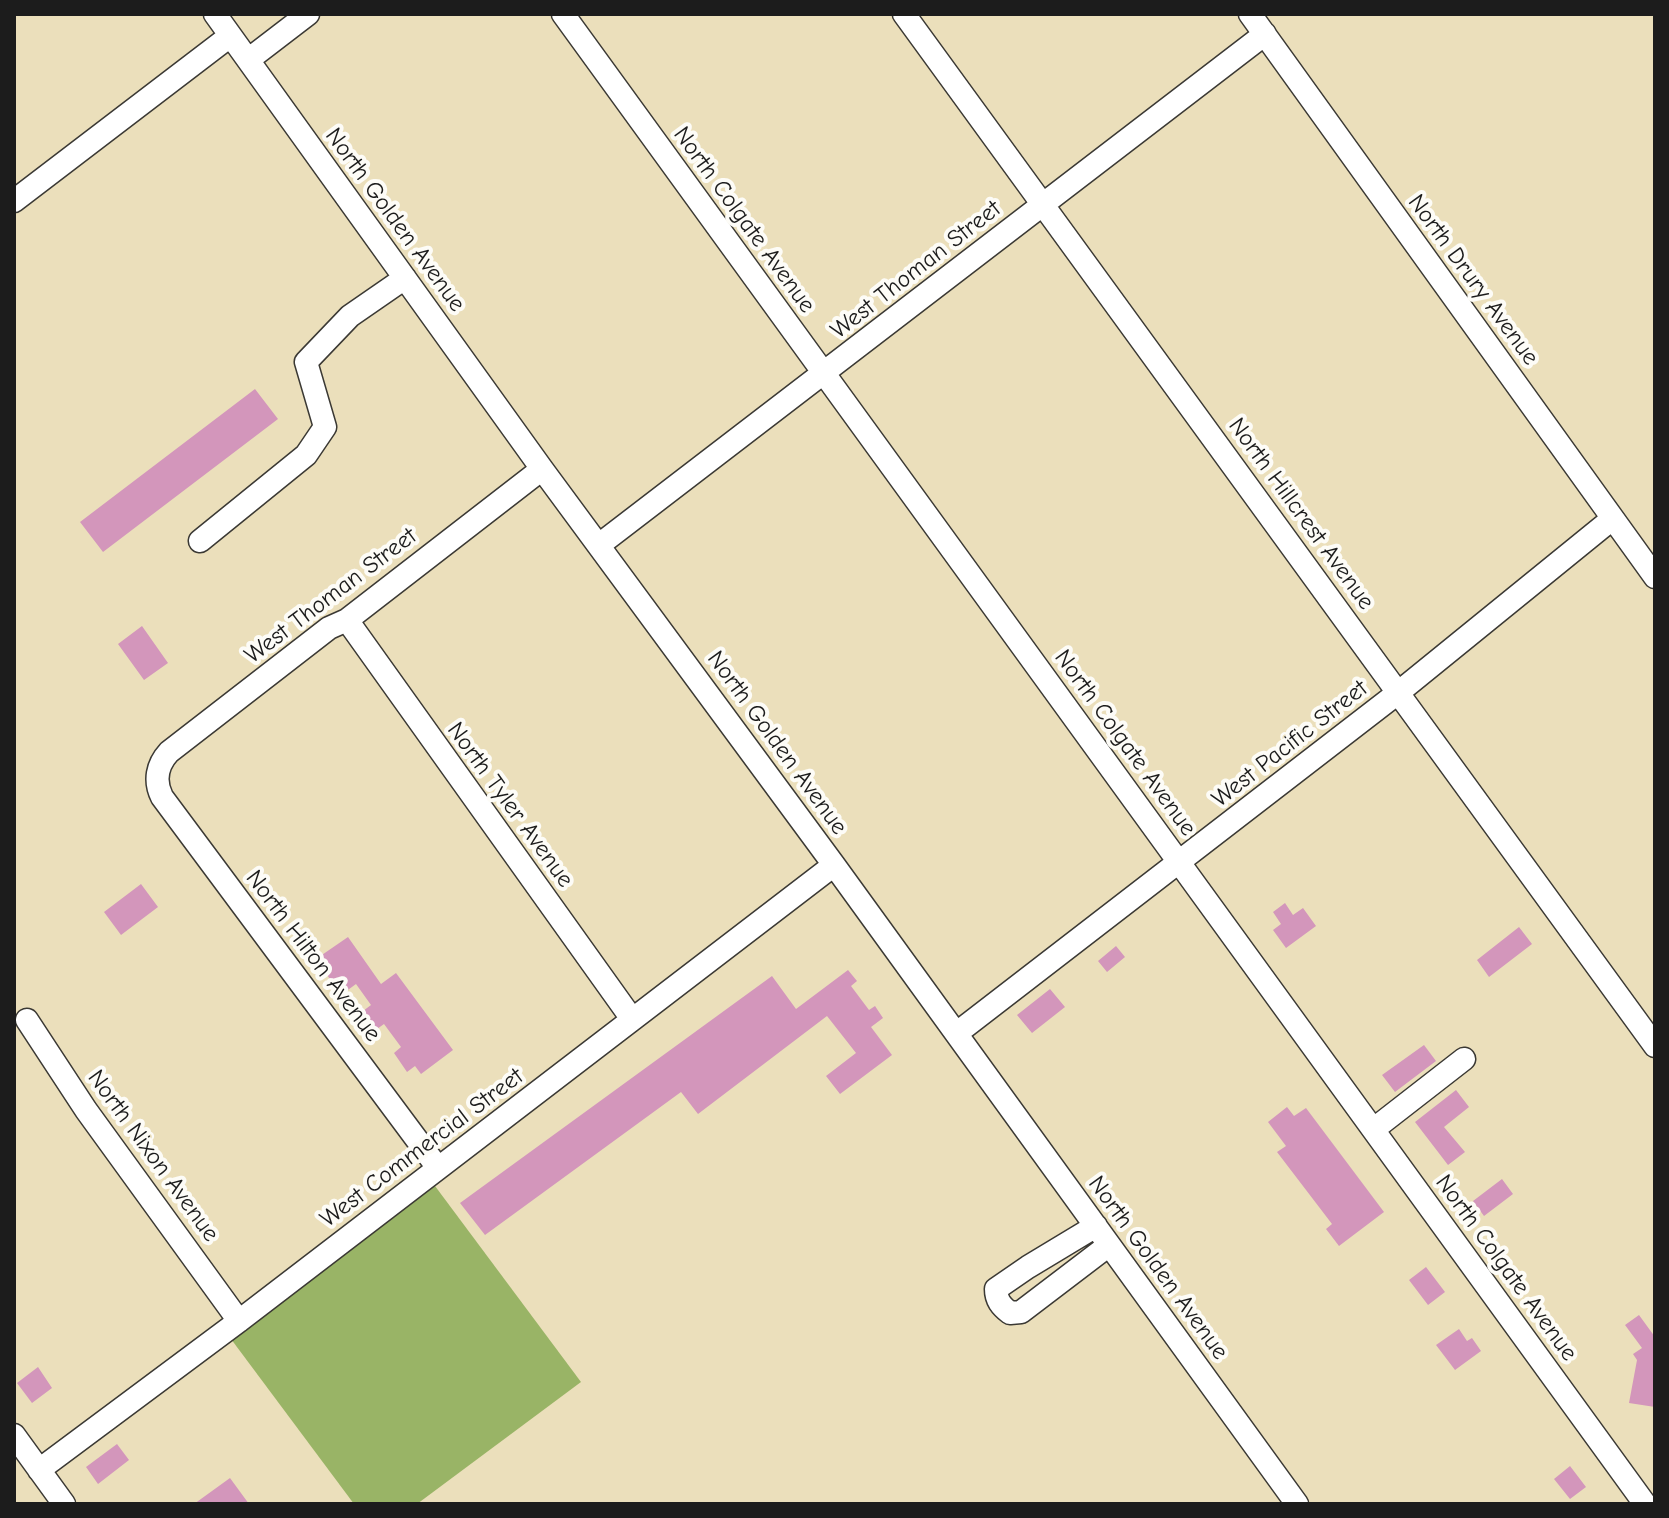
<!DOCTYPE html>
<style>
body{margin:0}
#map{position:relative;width:1669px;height:1518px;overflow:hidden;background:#ebdfbb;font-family:"Comic Neue",sans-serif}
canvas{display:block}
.frame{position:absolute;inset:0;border:16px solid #1c1c1c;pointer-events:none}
</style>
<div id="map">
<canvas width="1669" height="1518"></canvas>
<div class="frame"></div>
</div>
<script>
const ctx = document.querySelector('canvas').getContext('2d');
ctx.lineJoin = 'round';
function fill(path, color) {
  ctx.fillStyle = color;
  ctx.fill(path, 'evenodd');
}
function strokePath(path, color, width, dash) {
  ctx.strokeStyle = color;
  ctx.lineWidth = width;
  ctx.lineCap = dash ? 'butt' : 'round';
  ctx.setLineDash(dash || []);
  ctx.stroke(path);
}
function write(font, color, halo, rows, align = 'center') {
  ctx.font = font + ' "Comic Neue",sans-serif';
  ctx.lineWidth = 8;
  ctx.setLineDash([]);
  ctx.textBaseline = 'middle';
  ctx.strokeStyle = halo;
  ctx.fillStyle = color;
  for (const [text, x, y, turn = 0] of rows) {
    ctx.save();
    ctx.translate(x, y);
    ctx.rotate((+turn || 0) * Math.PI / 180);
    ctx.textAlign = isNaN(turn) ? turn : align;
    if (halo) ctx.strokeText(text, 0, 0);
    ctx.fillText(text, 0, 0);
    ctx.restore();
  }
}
fill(new Path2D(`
 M435,1186L581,1382L417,1504H354L231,1339Z`), '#99b466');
fill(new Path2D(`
 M255,389L278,419L103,552L80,522Z
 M142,626L168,663L144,680L118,644Z
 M141,884L158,907L121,935L104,912Z
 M1285,903L1293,915L1303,908L1316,926L1286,948L1273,930L1281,924L1273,912Z
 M1519,927L1532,944L1489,977L1477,960Z
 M348,937L381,984L396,973L453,1050L421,1074L415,1066L407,1072L394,1053L401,1047L384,1024L377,1029L363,1011L371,1005L356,984L341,995L316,959Z
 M1116,946L1125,957L1107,972L1098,961Z
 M848,970L857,981L851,986L869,1010L875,1006L883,1018L871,1027L892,1055L840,1094L826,1076L856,1053L827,1016L698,1114L681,1092L485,1235L460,1203L772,976L796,1009Z
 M1050,989L1065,1007L1032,1033L1017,1015Z
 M1424,1045L1436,1061L1395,1092L1382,1075Z
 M1456,1090L1469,1107L1444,1127L1465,1152L1448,1165L1415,1122Z
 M1287,1107L1294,1116L1306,1108L1384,1212L1339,1246L1326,1229L1332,1224L1277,1152L1286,1146L1268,1122Z
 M1502,1179L1513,1194L1484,1216L1473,1201Z
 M1426,1267L1445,1292L1428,1305L1409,1280Z
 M1639,1315L1655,1337V1407L1629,1403L1637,1360L1633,1354L1642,1348L1625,1325Z
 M1459,1329L1467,1341L1472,1338L1481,1351L1455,1370L1436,1345Z
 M38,1367L52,1388L32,1403L17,1383Z
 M117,1444L129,1460L98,1484L86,1467Z
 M1570,1466L1586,1487L1570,1499L1554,1479Z
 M230,1478L249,1504H194Z`), '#d396bb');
const minor = new Path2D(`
 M215,14L542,469L834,865L1297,1504
 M563,14L1645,1504
 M904,14L1655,1046
 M1250,14L1655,577
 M248,60L308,14
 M14,201L230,36
 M200,541L306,455L325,427L306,362L350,316L405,278
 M599,545L1265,34
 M347,620L632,1019
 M27,1020L86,1110L239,1321
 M957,1033L1399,692L1612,519
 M1374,1129L1464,1059
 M438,1168L162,797C154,781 157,765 169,752L329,628L347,620L542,469
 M1096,1226L1028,1267L996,1289C996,1300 1001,1306 1010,1313L1021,1312L1109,1245
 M14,1435L64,1504
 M39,1470L239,1321L834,865`);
strokePath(minor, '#3b3934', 25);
strokePath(minor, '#fff', 22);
write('24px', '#1c1c1c', '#fdfcf7', [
 ["North Golden Avenue",395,220,54],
 ["North Colgate Avenue",744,220,54],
 ["West Thoman Street",916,270,-38],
 ["North Drury Avenue",1473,280,54],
 ["North Hillcrest Avenue",1301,514,54],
 ["West Thoman Street",331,596,-37],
 ["North Golden Avenue",777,743,54],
 ["North Colgate Avenue",1125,743,54],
 ["West Pacific Street",1290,744,-38],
 ["North Tyler Avenue",510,805,54],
 ["North Hilton Avenue",313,956,53],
 ["West Commercial Street",422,1148,-37],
 ["North Nixon Avenue",153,1156,54],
 ["North Golden Avenue",1158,1268,54],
 ["North Colgate Avenue",1506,1268,54]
]);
</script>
